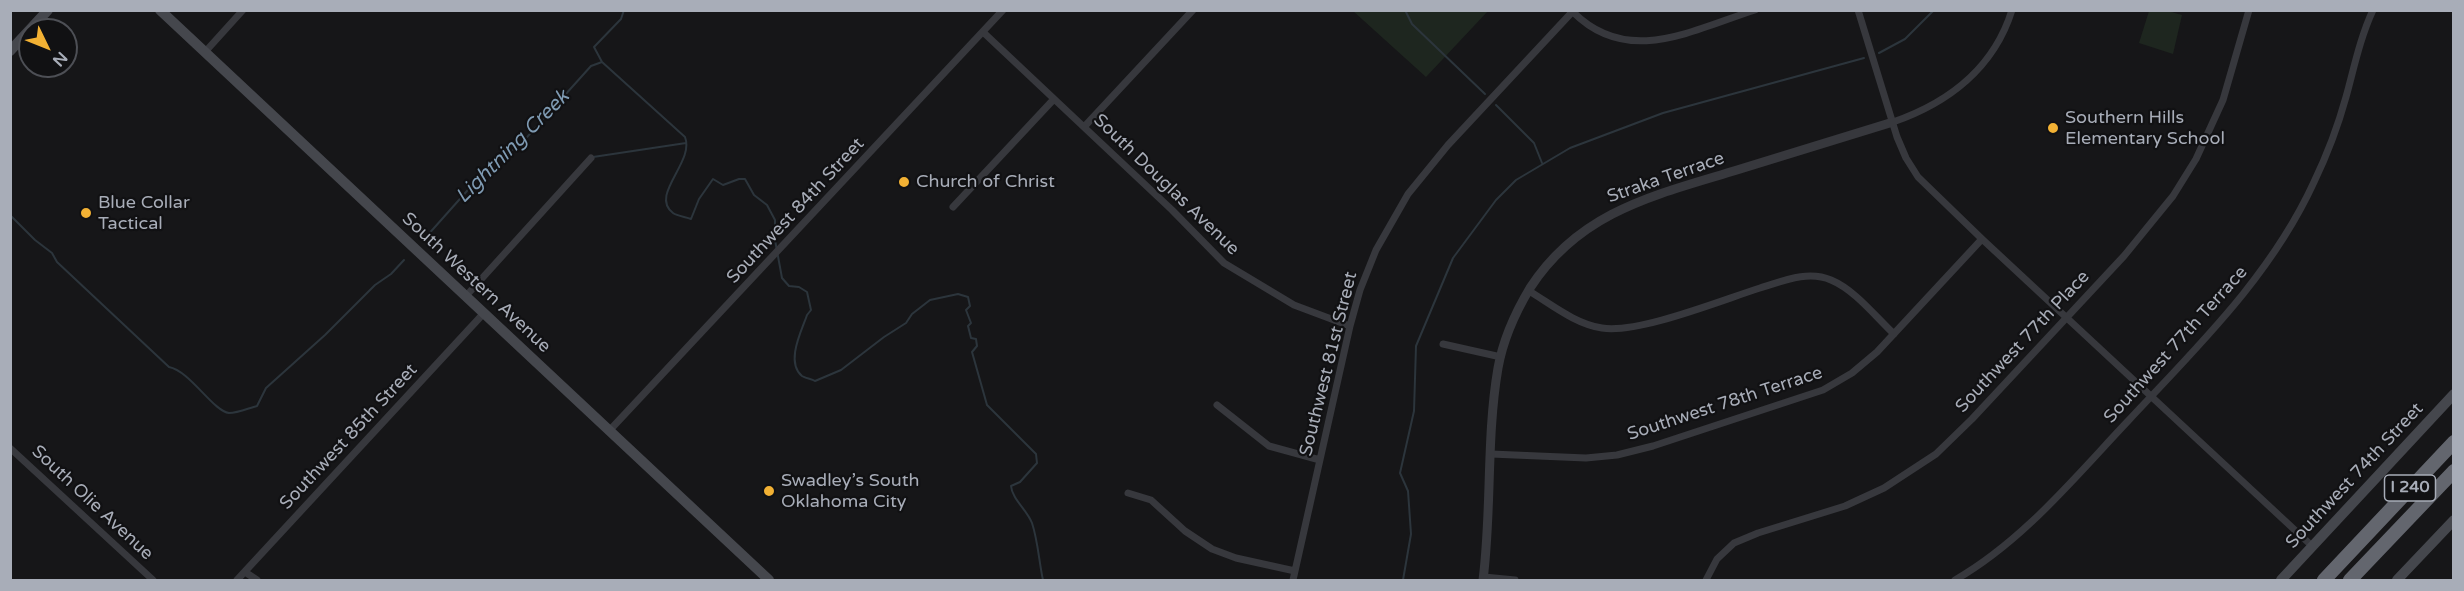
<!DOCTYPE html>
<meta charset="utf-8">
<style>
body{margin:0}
#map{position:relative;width:2464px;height:591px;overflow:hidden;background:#161618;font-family:"Varela Round",sans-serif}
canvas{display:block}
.frame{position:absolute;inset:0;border:12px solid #a8adb8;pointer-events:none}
.north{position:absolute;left:18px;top:18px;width:60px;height:60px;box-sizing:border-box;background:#111113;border:2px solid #4d4f55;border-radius:50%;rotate:133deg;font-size:16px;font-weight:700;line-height:24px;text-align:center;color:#a8adb8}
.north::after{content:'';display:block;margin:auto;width:21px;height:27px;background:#f2b134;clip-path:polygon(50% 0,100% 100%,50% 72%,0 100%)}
</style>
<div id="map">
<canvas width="2464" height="591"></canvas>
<div class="frame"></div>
<div class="north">N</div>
</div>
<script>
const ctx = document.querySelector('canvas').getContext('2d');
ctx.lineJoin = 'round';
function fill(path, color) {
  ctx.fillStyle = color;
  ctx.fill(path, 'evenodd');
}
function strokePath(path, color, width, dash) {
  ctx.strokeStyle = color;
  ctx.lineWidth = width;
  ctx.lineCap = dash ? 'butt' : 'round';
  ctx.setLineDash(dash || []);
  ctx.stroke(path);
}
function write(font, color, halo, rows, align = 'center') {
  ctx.font = font + ' "Varela Round",sans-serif';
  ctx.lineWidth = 4.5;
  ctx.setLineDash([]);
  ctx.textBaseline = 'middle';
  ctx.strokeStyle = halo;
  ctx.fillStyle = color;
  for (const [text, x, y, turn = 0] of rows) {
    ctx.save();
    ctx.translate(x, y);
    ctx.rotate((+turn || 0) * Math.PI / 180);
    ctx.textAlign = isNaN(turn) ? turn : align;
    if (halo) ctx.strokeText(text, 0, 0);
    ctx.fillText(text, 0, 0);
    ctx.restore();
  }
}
fill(new Path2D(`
 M1353,11H1488L1426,77Z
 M2149,11H2168L2182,15L2173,54L2139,43Z`), '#1e261f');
strokePath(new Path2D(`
 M624,10L621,19L594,47L602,62L685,137C695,162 649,195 673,213C677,216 686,217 691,219L699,199L713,179L723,185L739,179H745L754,195L767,205L775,220V240L782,278L789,286L799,287L807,292L811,310L807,315C802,330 785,362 802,376C805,378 812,379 815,381L841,370L884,337L906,323L912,314L930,300L958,294L968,297L970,306L966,310L971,323L968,326L971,338L976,339L977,346L972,352L987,405L1036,454L1037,463L1020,482L1011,486C1012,499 1027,510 1032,523C1038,541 1039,562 1043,580
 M1405,10L1412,24L1485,94
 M1879,53L1905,39L1934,10
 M1496,105L1534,143L1542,163
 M593,157L686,143
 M10,215L35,240L52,253L57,262L169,367C190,371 213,411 229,413C238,413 249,408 257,406L266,388L325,335L375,285L391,274L404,260
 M426,237L491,164L519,146L591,66L602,62
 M1403,580L1411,534L1408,491L1400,473L1414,411L1416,346L1453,258L1496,200L1516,180L1570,148L1663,113L1864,58`), '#2c353c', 2);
strokePath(new Path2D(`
 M1858,10L1897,137L1906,158L1918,177L1982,239L2312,546
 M1573,12C1628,67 1692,30 1755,10
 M983,32L1172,210L1224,263L1294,305L1350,326
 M205,52L243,10
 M1893,122C1948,103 1994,68 2012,10
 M1084,127L1193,10
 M953,207L1054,99
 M1529,291C1551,304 1575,324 1602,328C1638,334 1722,300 1760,288C1783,281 1808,270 1831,280C1855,290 1875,316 1894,334
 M466,296L591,158
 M1443,344L1501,357
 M1217,405L1269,446L1320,460
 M609,431L1003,10
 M10,448L153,580
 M1491,454L1586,458L1617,455L1653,446L1823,390L1852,373L1877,352L1982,239
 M1128,493L1151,500L1185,531L1212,549L1236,558L1295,571
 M245,572L257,580
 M1484,577L1515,580
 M237,580L484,313
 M1293,580L1350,326L1360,290L1376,250L1408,194L1448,145L1574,10
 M1706,580L1717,559L1734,543L1758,533L1845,506L1884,488L1936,454L1972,419L2124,256L2173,196L2196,159L2223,100L2249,10
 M1955,580C2023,541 2074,478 2128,421C2197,347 2271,276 2314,182C2327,155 2338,126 2346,97C2354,68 2360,38 2373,10`), '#37383d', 7);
strokePath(new Path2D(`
 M1483,580C1492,510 1486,438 1498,368C1503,340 1515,313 1530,288C1580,211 1655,195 1737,170C1789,154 1841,138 1893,122`), '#37383d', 9);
strokePath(new Path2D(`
 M160,10L769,580
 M10,51L48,10
 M2281,580L2454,394
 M2397,580L2454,520`), '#45474d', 10);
strokePath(new Path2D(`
 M2324,580L2454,442
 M2350,580L2454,471`), '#63666e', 14);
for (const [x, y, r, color] of [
 [2053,128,6,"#f2b134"],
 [904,182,6,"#f2b134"],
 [86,213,6,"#f2b134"],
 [769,491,6,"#f2b134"]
]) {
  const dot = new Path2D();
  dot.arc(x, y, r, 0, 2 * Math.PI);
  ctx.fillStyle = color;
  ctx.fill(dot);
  strokePath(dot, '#111113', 2);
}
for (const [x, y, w] of [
 [2410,488,51]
]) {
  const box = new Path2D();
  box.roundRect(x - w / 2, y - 13, w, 26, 4.5);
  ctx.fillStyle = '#111113';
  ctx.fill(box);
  strokePath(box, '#a8adb8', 1.5);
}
write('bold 16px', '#a8adb8', null, [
 ["I 240",2410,488]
]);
write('18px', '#a8adb8', '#111113', [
 ["Southern Hills",2065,118],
 ["Elementary School",2065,139],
 ["Church of Christ",916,182],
 ["Blue Collar",98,203],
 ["Tactical",98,224],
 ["Swadley’s South",781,481],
 ["Oklahoma City",781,502]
], 'left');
write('18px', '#a8adb8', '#111113', [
 ["Straka Terrace",1666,178,-19],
 ["South Douglas Avenue",1166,185,44],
 ["Southwest 84th Street",796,211,-47],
 ["South Western Avenue",476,283,43],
 ["Southwest 77th Place",2023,342,-47],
 ["Southwest 77th Terrace",2176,345,-48],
 ["Southwest 81st Street",1329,364,-76],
 ["Southwest 78th Terrace",1725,404,-18],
 ["Southwest 85th Street",349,437,-47],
 ["Southwest 74th Street",2355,476,-47],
 ["South Olie Avenue",92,503,43]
]);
write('italic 20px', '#7f9bb3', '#111113', [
 ["Lightning Creek",513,147,-45]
]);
</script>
